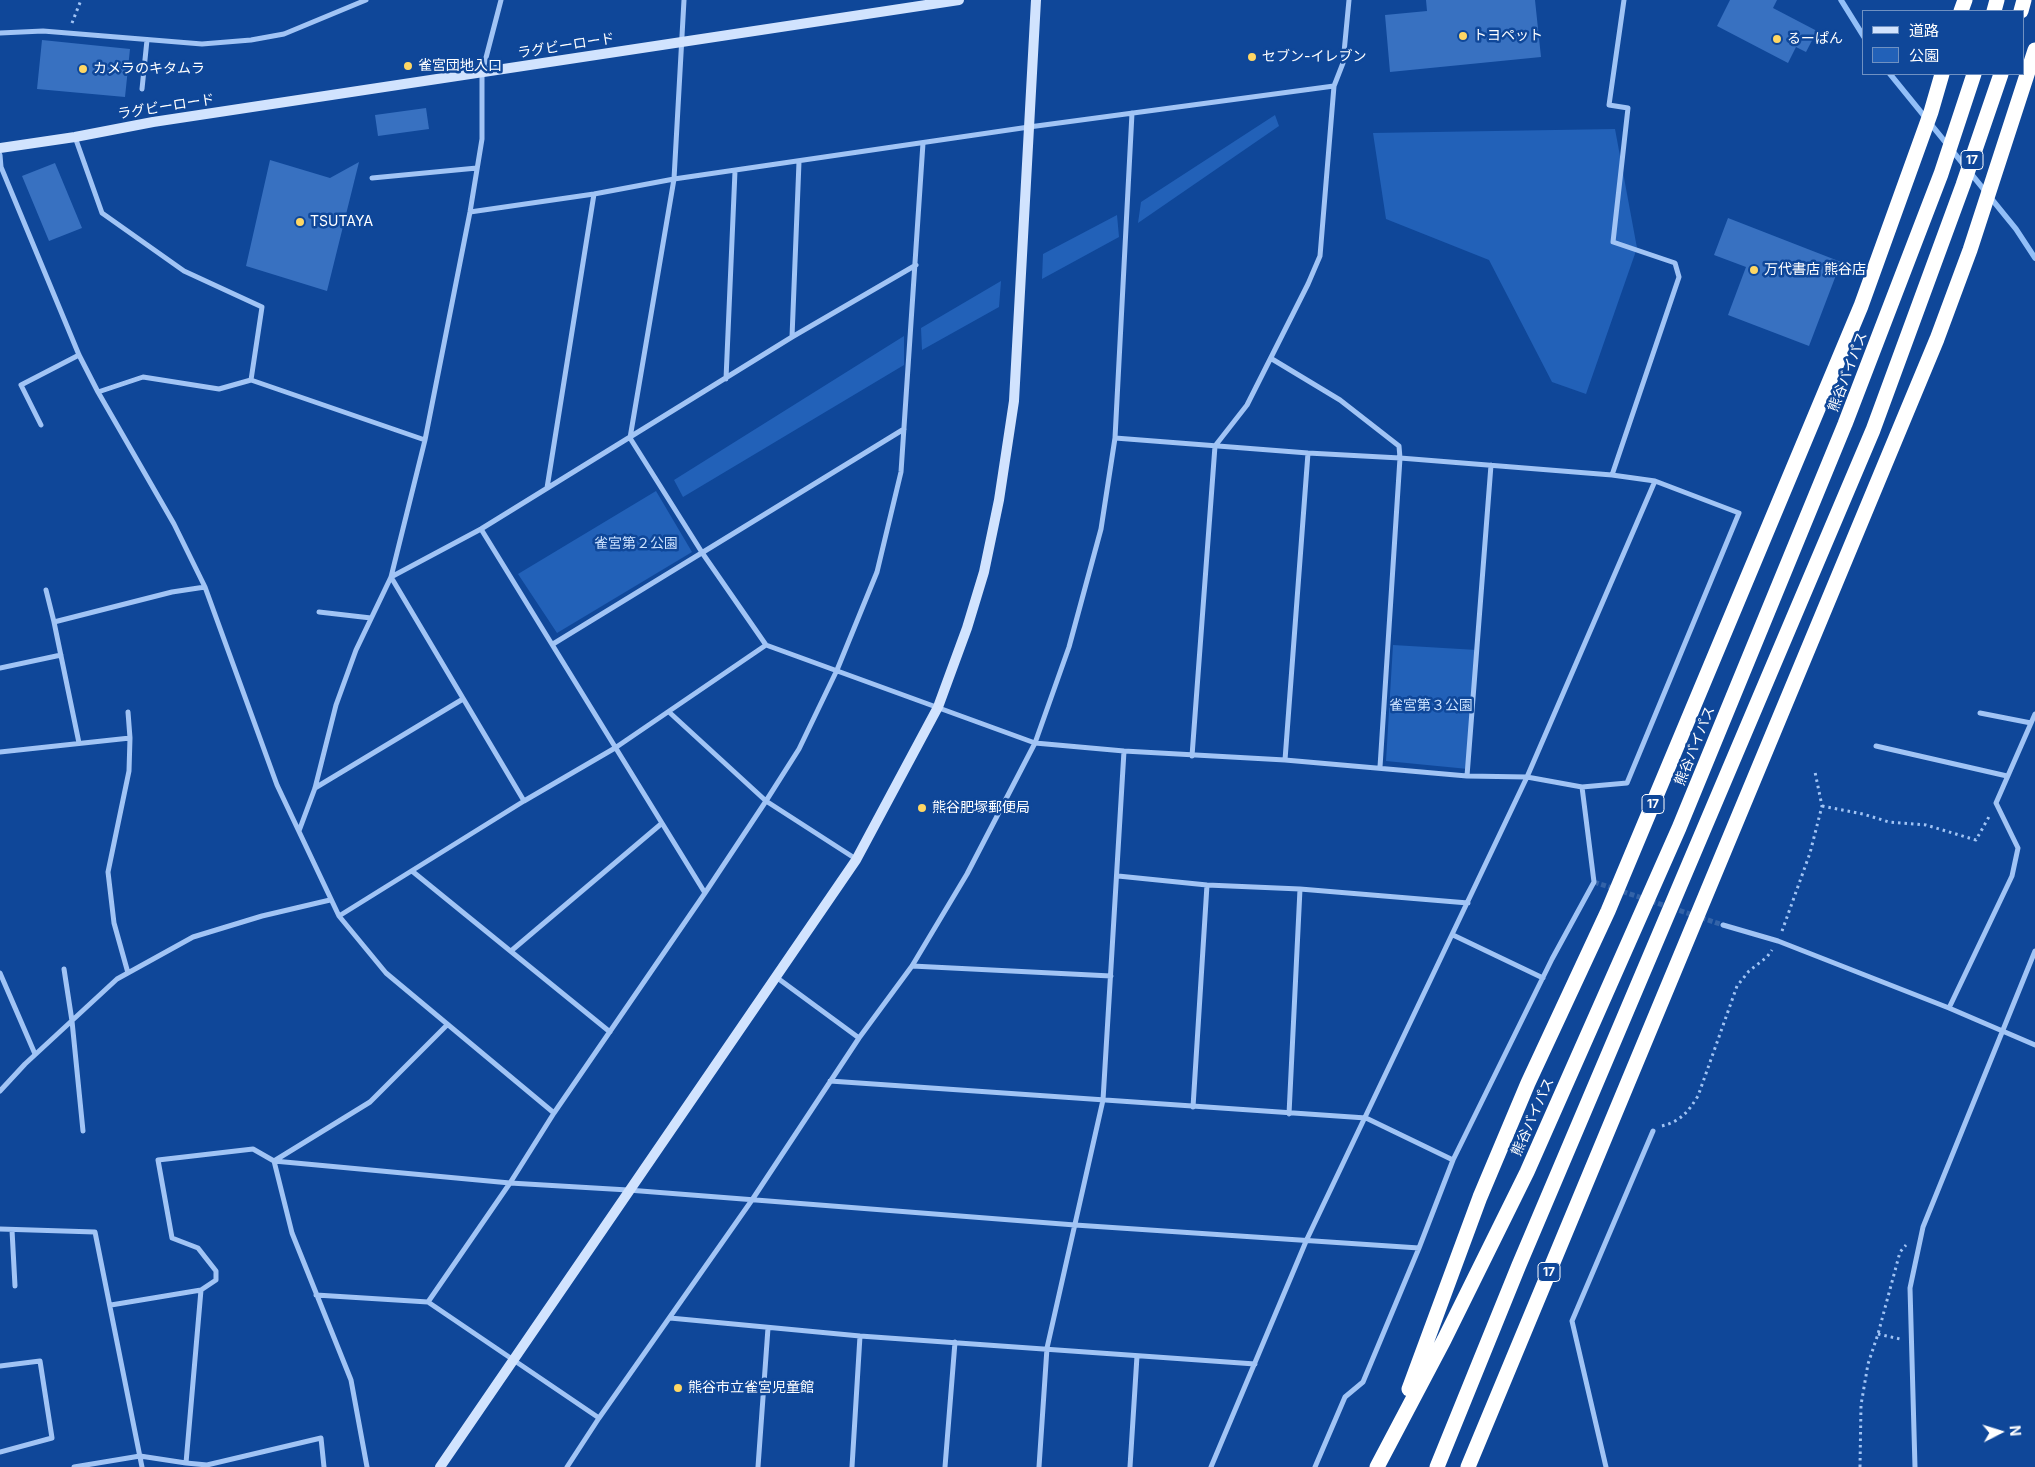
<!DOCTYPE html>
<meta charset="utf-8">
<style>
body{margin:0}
#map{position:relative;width:2035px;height:1467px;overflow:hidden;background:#0f4799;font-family:Inter,"Noto Sans JP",sans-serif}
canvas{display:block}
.legend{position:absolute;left:1862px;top:10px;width:162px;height:65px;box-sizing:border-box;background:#0f4799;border:1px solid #6f91c2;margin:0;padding:6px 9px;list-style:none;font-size:15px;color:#fff}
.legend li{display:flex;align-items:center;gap:10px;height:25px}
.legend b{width:25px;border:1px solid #6f91c2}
.north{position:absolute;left:1975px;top:1407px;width:50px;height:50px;-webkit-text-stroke:4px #0f4799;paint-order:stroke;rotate:85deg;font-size:14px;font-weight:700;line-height:20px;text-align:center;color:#fff}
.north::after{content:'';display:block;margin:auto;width:18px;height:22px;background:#fff;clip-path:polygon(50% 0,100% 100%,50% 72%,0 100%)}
</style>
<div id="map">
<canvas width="2035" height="1467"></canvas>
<ul class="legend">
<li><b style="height:6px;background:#d1e3fe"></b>道路</li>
<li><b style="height:14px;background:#2261b8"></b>公園</li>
</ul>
<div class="north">N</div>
</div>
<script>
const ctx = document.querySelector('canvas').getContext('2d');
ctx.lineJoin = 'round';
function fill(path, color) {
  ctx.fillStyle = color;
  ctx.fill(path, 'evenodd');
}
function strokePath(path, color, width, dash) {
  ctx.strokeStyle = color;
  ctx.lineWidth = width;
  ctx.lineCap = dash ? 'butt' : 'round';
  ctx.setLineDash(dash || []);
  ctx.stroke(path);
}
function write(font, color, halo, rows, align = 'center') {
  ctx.font = font + ' Inter,"Noto Sans JP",sans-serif';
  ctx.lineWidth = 5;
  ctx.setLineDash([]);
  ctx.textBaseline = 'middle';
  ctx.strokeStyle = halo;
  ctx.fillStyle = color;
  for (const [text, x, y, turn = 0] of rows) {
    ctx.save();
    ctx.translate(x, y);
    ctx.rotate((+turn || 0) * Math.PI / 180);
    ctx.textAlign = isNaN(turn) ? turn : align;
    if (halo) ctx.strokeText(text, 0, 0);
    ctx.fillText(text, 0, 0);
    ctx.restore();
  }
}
fill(new Path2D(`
 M1275,115L1279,126L1138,223L1141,202Z
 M1615,129L1637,248L1586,394L1552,382L1489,260L1386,219L1373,133Z
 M1117,215L1119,237L1042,279L1043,254Z
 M1001,281L999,307L922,350L921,328Z
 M904,336V365L683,497L674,480Z
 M656,491L692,552L557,633L518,574Z
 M1393,645L1477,650L1468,769L1386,761Z`), '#2261b8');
strokePath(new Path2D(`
 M1841,0L1864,37
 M1890,74L2016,229L2035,258`), '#92bff8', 5.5);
fill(new Path2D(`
 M1426,0H1535L1541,57L1390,72L1385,15L1427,11Z
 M1730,0H1777L1773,8L1817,31L1806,52L1796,47L1788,63L1717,26Z
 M42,40L130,49L125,97L37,89Z
 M426,108L429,129L378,136L375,115Z
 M270,160L330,178L359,162L327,291L246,266Z
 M55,163L82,228L49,241L22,176Z
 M1728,218L1841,262L1809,346L1728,315L1746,267L1714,255Z`), '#3871c1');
strokePath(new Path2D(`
 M1594,882L1723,925`), '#3363a8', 5, [5, 2.5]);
strokePath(new Path2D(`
 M72,23L81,0
 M1822,806L1863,814L1889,822L1926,825L1976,840L1990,815
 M1782,931L1810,853L1822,806L1815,772
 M1662,1126C1681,1121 1688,1112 1698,1096L1737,986L1749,971L1767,957L1772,950
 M1878,1334L1900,1339
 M1860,1467L1861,1405L1868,1364L1878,1334L1900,1252L1906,1245`), '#a1c4f5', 3, [2.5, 4]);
strokePath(new Path2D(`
 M684,0L674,179L630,438L703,554L766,645L1035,743L1124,751L1285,760L1467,776L1527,777L1582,787L1627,783L1739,513L1655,481L1612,475L1400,458L1308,453L1115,438
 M0,33L43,31L202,44L251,40L284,34L366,0
 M142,89L147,40
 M75,137L102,213L184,271L262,307L251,380L219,389L143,377L98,392
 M0,155L1,167L79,355L98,392L174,524L205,587L277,785L339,916L386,973L554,1113
 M372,178L477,168
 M470,212L594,194L674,179L1029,127L1334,86
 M792,337L799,162
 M1272,359L1340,400L1399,446L1400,458L1380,767
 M726,379L735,171
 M251,380L425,440
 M41,425L21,385L79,355
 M1612,475L1679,277L1675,263L1613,242L1628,108L1609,105L1624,0
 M547,488L594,194
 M481,529L705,893
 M391,577L481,529L792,337L916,265
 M391,577L524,801
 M46,590L54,622
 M319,612L371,618
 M553,644L904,429
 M0,668L61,655
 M128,712L130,738L129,771L108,872L114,923L128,973
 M669,712L766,801L856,859
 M1980,713L2031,723
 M79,743L54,622L172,592L205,587
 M1876,746L2007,776
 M0,752L130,738
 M1192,756L1215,446L1247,405L1308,284L1320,256L1334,86L1343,63L1349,0
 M1285,760L1308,453
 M1467,776L1491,465
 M315,788L463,699
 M299,831L315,788L336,705L356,650L391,577L425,440L470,212L482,139V73L501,0
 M412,871L610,1032
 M1118,876L1207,885L1300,889L1468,903
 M339,916L524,801L615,748L766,645
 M1723,925L1778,941L1949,1008L2035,1045
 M1453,935L1543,978
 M511,951L661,824
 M912,966L1111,976
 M64,969L72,1021L83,1131
 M0,973L35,1054
 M1949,1008L2012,876L2018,848L1996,803L2035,714
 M859,1038L912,966L967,874L1035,743L1069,647L1101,529L1115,438L1132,113
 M830,1081L1366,1118L1453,1160
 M0,1091L25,1064L117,979L193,937L262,916L330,900
 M1193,1107L1207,885
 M1289,1114L1300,889
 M274,1161L292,1233L351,1380L367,1467
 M274,1161L370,1102L447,1025
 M0,1229L95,1232L142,1467
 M12,1230L15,1286
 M316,1295L428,1302
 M111,1305L201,1290
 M670,1318L860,1336L1255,1364
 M0,1366L40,1361L52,1438L0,1452
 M599,1418L428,1302L510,1183L554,1113L705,893L766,801L799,749L837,670L877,572L901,472L923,143
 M186,1463L207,1465L321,1438L324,1467
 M74,1467L140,1456L186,1463L201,1290L216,1280V1271L198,1248L172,1238L158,1160L253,1149L274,1161L510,1183L628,1190L1075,1225L1419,1248
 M567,1467L599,1418L752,1200L859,1038L776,977
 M758,1467L768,1328
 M852,1467L860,1336
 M945,1467L955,1342
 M1039,1467L1047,1348L1103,1100L1124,751
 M1130,1467L1137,1356
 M1211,1467L1307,1239L1527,777L1655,481
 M1315,1467L1345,1397L1363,1382L1419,1248L1453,1160L1552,959L1594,882L1582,787
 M1606,1467L1572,1321L1653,1131
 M1915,1467L1910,1288L1923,1227L2035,951`), '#a1c4f5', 5);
strokePath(new Path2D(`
 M0,148L75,137L153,122L959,0
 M440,1467L856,860L938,707L967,628L984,572L999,500L1014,401L1036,0`), '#d1e3fe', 10);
strokePath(new Path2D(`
 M1961,11L1965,0
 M1994,11L1997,0
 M2021,11L2024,0
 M1409,1389L1480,1197L1528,1083L1608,911L1861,306L1931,112L1942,74
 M1377,1467L1444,1340L1527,1172L1679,828L1845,424L1941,174L1974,74
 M1437,1467L1519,1265L1873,430L1963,185L2001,74
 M1468,1467L1937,339L1970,250L2035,50`), '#fff', 15);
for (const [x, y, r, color] of [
 [1463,36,5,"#ffd764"],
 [1777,39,5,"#ffd764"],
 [1252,57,5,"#ffd764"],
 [408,66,5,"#ffd764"],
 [83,69,5,"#ffd764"],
 [300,222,5,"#ffd764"],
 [1754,270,5,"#ffd764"],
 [922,808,5,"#ffd764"],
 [678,1388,5,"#ffd764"]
]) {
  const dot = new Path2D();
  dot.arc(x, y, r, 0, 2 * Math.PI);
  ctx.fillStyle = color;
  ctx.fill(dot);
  strokePath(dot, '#0f4799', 2);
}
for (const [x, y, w] of [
 [1972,160,22],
 [1653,804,22],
 [1549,1272,22]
]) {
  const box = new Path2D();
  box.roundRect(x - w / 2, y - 9.5, w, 19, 4);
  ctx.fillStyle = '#0f4799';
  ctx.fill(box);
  strokePath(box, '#fff', 1);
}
write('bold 12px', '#fff', null, [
 ["17",1972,160],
 ["17",1653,804],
 ["17",1549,1272]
]);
write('14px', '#fff', '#0f4799', [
 ["トヨペット",1473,36],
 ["るーぱん",1787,39],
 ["セブン-イレブン",1262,57],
 ["雀宮団地入口",418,66],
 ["カメラのキタムラ",93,69],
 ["TSUTAYA",310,222],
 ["万代書店 熊谷店",1764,270],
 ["熊谷肥塚郵便局",932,808],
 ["熊谷市立雀宮児童館",688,1388]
], 'left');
write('14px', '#fff', '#0f4799', [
 ["ラグビーロード",566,46,-9],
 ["ラグビーロード",166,107,-9],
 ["熊谷バイパス",1848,372,-69],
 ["熊谷バイパス",1695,746,-68],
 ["熊谷バイパス",1533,1117,-66]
]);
write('14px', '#c9e0fe', '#0f4799', [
 ["雀宮第２公園",636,544],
 ["雀宮第３公園",1431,706]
]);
</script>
